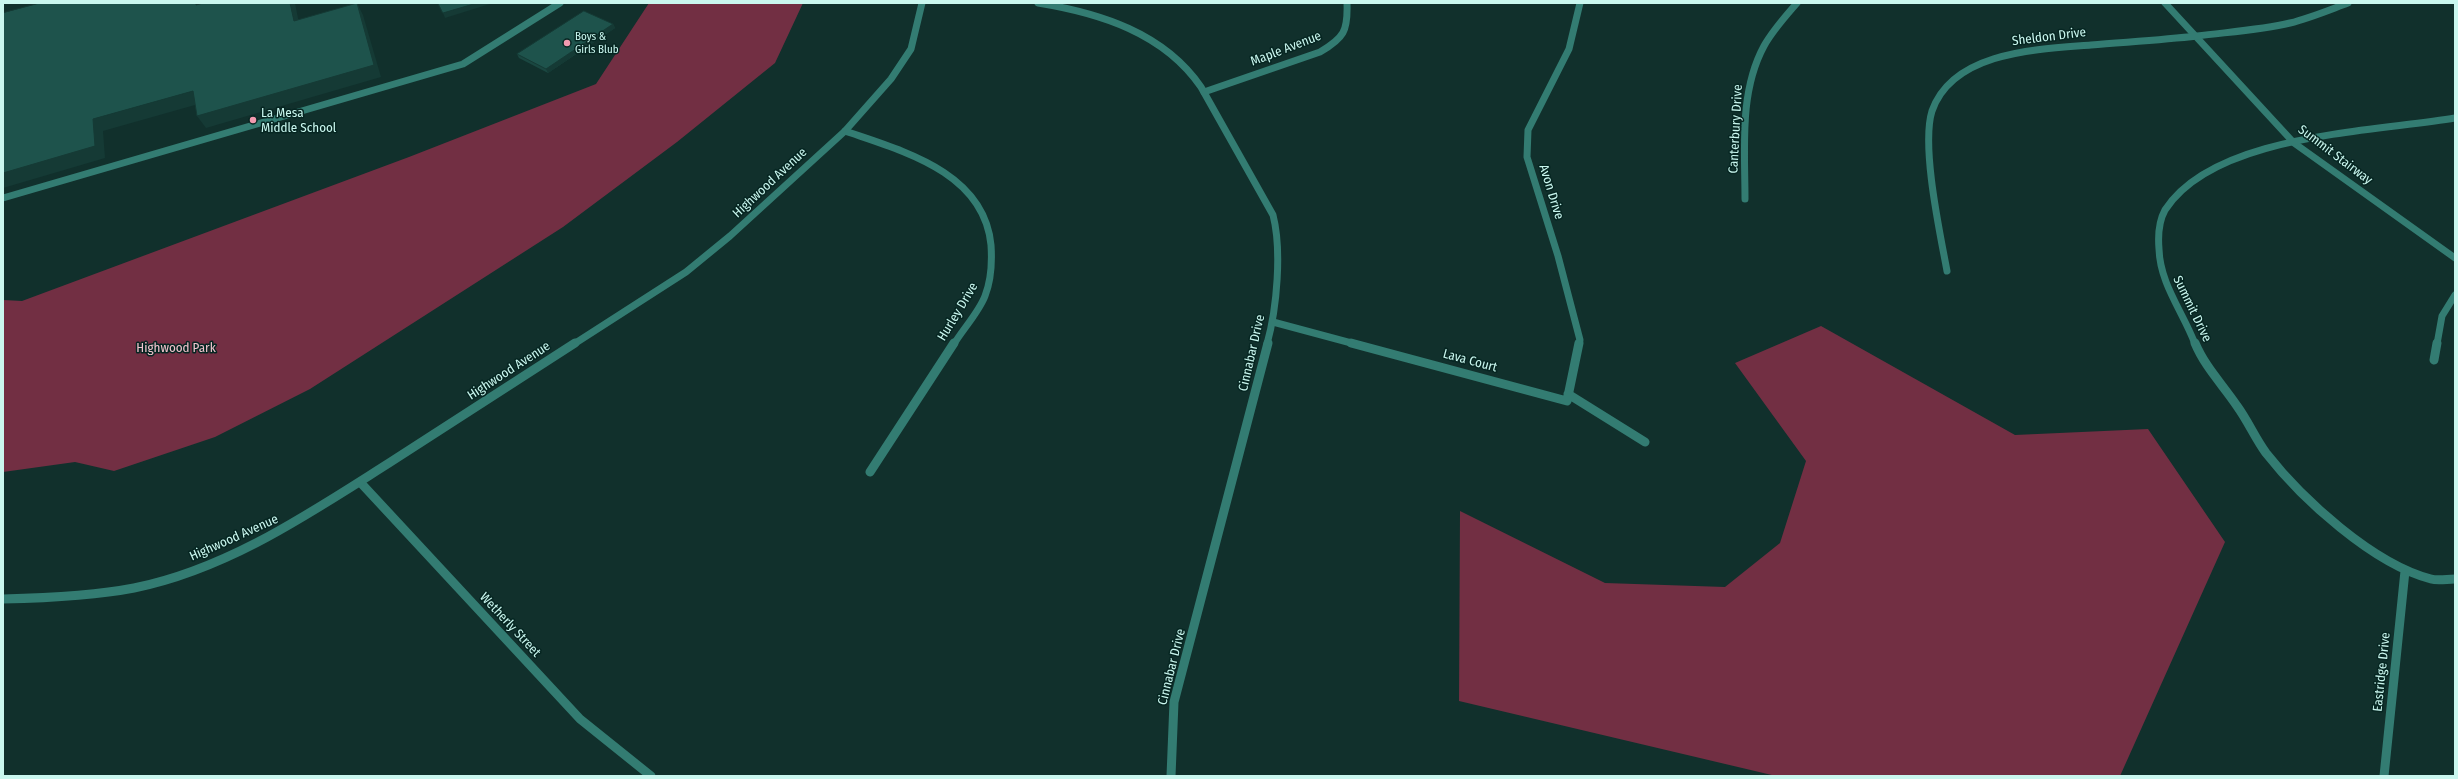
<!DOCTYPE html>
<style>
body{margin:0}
#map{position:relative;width:2458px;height:779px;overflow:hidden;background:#11302c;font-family:"Fira Sans Condensed",sans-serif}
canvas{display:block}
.frame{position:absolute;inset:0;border:4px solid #caf7ef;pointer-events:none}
</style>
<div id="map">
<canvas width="2458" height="779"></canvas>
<div class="frame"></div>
</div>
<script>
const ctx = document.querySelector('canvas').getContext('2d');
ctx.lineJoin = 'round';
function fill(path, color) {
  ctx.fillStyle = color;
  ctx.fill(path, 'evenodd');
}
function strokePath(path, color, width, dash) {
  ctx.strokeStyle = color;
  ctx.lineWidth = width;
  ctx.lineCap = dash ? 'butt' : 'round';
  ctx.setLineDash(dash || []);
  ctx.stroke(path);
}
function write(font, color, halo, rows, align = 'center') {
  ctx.font = font + ' "Fira Sans Condensed",sans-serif';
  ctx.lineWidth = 3;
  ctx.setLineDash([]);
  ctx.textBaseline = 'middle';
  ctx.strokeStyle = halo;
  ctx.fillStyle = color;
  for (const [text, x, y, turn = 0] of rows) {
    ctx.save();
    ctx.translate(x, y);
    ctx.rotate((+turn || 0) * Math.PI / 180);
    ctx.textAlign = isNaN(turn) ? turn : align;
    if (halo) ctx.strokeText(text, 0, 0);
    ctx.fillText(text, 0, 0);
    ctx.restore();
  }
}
fill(new Path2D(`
 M649,3H803L775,63L677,142L563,227L310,389L215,437L114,471L75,462L3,472V300L22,301L409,157L596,84Z
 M1821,326L2015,435L2148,429L2225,542L2120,776H1776L1459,701L1460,511L1605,583L1725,587L1780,543L1806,461L1735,363Z`), '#722f43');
strokePath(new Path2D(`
 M3,198L463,64L560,3`), '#337c72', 7);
strokePath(new Path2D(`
 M2165,3L2294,143L2455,258`), '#337c72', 7);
strokePath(new Path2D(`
 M1204,92L1320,52C1344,38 1348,31 1347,3
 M845,131C903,151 984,172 991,245C992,260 991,281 985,296C979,312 963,329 954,344
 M1745,199C1745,149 1739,92 1764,46C1773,30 1785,17 1797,3
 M1947,271C1940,233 1921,146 1932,111C1953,51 2039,49 2091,45C2126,42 2162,40 2197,36C2228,32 2261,30 2290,23C2310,18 2329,10 2348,3
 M1273,322L1355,344
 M1579,344L1580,340L1558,256L1527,157L1528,130L1569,49L1580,3
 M2195,344C2183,312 2160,284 2159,249C2158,237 2159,221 2165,210C2214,134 2373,132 2455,118
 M2437,344L2442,316L2455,295`), '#337c72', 7);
strokePath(new Path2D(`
 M1351,343L1567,401L1579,343
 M2195,343C2205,367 2223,385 2237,406C2248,421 2255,438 2266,453C2302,499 2373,564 2431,579C2438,581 2447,579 2455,579
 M2434,360L2437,343
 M1568,394L1645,442
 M870,472L954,343
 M360,482L580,719L651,776
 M2384,776L2405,571`), '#337c72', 9);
strokePath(new Path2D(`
 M1038,3C1100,13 1164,33 1201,87L1273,215C1282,250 1277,308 1267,344
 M574,344L686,272L730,236L845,131L891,79L911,49L922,3`), '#337c72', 7);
strokePath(new Path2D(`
 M3,599C45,598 93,596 134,588C228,569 310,513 389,463C451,423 513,383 575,343
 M1171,776L1174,702L1268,343`), '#337c72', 9);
fill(new Path2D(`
 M613,24L615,28L548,73L519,58L517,54Z`), '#1a4741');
fill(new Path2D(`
 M290,3H295L301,33L294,21Z
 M357,3L363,15L381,77L206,128L197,116Z
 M477,3H493L445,18L443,13Z
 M613,24L615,28L548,73L546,69Z
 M193,91L202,103L103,131L105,158L3,188V173L93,119Z`), '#153a35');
const building = new Path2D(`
 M40,3H196V5L203,3H290L294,21L357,3L374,65L197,116L193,91L93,119L95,146L3,173V13Z
 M438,3H477L443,13Z
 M584,11L613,24L546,69L517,54Z`);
fill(building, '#1e534c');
strokePath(building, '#153a35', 1);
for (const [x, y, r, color] of [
 [567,43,4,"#f29aaf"],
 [253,120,4,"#f29aaf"]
]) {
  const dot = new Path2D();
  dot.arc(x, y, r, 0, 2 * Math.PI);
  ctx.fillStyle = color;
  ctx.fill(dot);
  strokePath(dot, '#062622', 1.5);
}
write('11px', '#caf7ef', '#062622', [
 ["Boys &",575,37],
 ["Girls Blub",575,50]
], 'left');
write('13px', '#caf7ef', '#062622', [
 ["Sheldon Drive",2049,37,-7],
 ["Maple Avenue",1286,49,-21],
 ["Canterbury Drive",1736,129,-87],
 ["Summit Stairway",2335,155,37],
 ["Highwood Avenue",770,183,-43],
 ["Avon Drive",1551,192,73],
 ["Summit Drive",2192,309,64],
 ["Hurley Drive",958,312,-59],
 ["Cinnabar Drive",1252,353,-77],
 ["Lava Court",1470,361,15],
 ["Highwood Avenue",509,371,-33],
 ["Highwood Avenue",234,538,-24],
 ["Wetherly Street",510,625,47],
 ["Cinnabar Drive",1172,667,-76],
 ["Eastridge Drive",2382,672,-84]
]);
write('13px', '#caf7ef', '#062622', [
 ["La Mesa",261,113],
 ["Middle School",261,128]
], 'left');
write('13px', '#f2c4ce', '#062622', [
 ["Highwood Park",176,348]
]);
</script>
